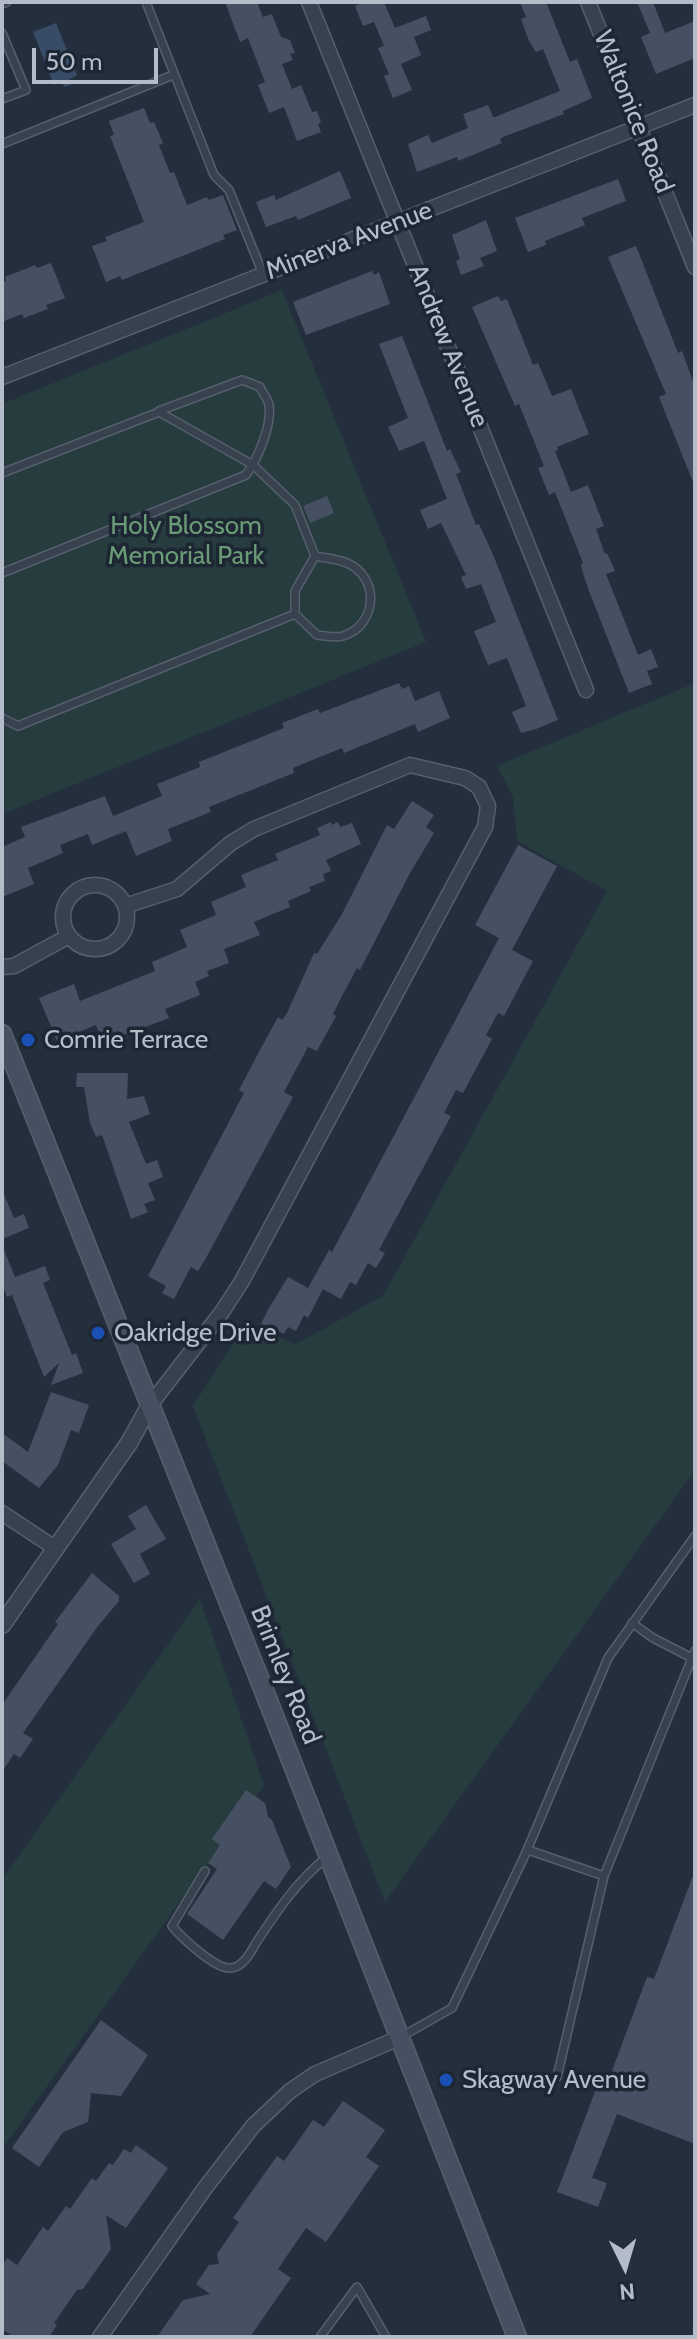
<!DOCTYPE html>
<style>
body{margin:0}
#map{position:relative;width:697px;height:2339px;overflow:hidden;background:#242f3e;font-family:Cabin,sans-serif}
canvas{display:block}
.frame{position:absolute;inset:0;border:4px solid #b4bcc9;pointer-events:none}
.north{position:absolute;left:585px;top:2227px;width:80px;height:80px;-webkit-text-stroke:6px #1d2633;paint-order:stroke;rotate:175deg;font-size:22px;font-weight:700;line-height:32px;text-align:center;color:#b4bcc9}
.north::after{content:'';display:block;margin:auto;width:28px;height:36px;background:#b4bcc9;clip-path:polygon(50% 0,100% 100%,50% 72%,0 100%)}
.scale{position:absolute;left:32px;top:48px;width:126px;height:36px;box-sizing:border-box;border:4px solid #b4bcc9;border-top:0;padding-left:10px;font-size:24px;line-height:28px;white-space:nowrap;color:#b4bcc9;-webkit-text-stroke:6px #1d2633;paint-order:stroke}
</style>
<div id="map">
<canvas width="697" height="2339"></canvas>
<div class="frame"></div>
<div class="north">N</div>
<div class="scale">50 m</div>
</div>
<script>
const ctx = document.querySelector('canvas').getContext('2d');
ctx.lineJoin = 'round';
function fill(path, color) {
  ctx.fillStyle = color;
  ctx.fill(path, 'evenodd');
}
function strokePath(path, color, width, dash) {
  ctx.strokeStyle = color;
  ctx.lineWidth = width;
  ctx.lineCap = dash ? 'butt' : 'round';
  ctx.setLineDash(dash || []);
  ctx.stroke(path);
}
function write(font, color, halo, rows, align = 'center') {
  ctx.font = font + ' Cabin,sans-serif';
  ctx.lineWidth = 7;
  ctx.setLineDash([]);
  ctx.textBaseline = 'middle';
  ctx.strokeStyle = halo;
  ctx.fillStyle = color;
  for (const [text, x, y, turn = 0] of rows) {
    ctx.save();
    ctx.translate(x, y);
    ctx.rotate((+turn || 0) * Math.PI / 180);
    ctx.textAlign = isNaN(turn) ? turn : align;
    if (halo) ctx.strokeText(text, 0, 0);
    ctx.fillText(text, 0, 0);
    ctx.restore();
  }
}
fill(new Path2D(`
 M282,290L426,642L2,814V404Z
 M695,683V1470L385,1902L193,1406L246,1323L296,1344L383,1296L607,891L517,841L513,797L497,766Z
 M200,1599L264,1785L2,2149V1880Z`), '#263c3f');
fill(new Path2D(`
 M56,23L77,75L70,79L72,84L64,87L62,82L54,85L33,32Z`), '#394c67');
fill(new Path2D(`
 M225,2H257L263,17L272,14L281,37L290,40L295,53L290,54L293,60L282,64L292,89L301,85L312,112L317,111L321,122L318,124L321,132L297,141L284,107L269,113L258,85L265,82L248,38L240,42Z
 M365,2H384L395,28L426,16L431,30L414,37L421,55L401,64L412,90L393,98L384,76L389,74L378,48L384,46L374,22L363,26L355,6Z
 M520,2H546L570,62L577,59L592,98L563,111L564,114L503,137L500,139L502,143L458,161L457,157L417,172L408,144L428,135L432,143L468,128L463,114L488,105L493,117H495L560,91L543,49L536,52L529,41L521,19L526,17Z
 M637,2H653L665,33L695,21V58L656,74L641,37L650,33Z
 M144,108L150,123L154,122L163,143L159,145L170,173L174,172L187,205L207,197L209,200L223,195L237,230L223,235L225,239L122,280L120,276L106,282L92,246L107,241L105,237L144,222L110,136L114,135L109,121Z
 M340,171L351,198L298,220L296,216L266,227L256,202L274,195L276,200Z
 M618,179L626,201L582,218L585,225L545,241L546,245L528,252L515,218Z
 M486,220L497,251L480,258L484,266L461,275L456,261L460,259L452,235Z
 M636,246L678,353L682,351L695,387V487L659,397L666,394L608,257Z
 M51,263L65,298L46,305L48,309L24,318L22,314L2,322V282L6,281L5,277L35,265L37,268Z
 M372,271L374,275L379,272L390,304L306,335L293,302Z
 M498,296L501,301L507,299L533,365L538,363L552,396L571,389L589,434L557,447L558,450L555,451L571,492L588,485L604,526L596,529L605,554L607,553L615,571L606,574L638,655L651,649L658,667L647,671L652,684L629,693L589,591L582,570L581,564L583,563L555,492L549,495L538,468L544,466L519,404L515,406L472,307Z
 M402,336L447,451L450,449L458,466L461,472L456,474L476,525L479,524L494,557L558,720L536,729L521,733L512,712L526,706L507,658L488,665L474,631L496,622L481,584L466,589L461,577L466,575L441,523L428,529L420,510L447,499L424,441L399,451L388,427L408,418L379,344Z
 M327,496L334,513L310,523L303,506Z
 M399,683L402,689L409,686L415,701L439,691L450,718L418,732L415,724L344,753L342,748L293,768L294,773L209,807L211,812L168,829L172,841L136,856L126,831L92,845L88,834L60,845L63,853L28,868L34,884L2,897V847L25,837L21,827L105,796L113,816L162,796L157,784L200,767L199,762L284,728L282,723L318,709L320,713Z
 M412,801L434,815L426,827L434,833L410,873L360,970L357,968L340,1000L333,1014L336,1016L317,1051L308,1047L284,1092L293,1097L206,1258L198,1271L191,1267L174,1299L162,1293L166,1286L148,1276L244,1093L239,1090L260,1050L278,1017L282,1020L287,1013L314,953L317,954L342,914L387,825L394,829Z
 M331,822L332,825L338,822L340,827L352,823L361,844L326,860L331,871L323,874L325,881L309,887L311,891L288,901L290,907L254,922L260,935L224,949L229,963L207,971L209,976L195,982L200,995L165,1009L169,1018L103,1043L96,1025L57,1041L39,998L74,984L80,1001L155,971L152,962L187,947L180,930L216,915L211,902L246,887L241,875L278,860L275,854L320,835L317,828Z
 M518,845L557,866L512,950L533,961L504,1016L498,1013L486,1035L492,1039L463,1093L456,1090L444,1113L451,1116L379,1250L385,1253L376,1268L368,1263L356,1285L350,1282L341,1299L323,1289L308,1318L304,1315L296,1331L288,1327L284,1334L276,1330L274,1334L260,1326L269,1308L288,1277L308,1288L329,1250L332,1252L499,938L475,925Z
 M77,1073H128L127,1099L144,1096L150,1114L129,1122L146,1164L157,1160L163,1177L148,1183L155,1200L144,1204L148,1212L131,1219L102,1135L96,1137L90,1123L84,1087H76Z
 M2,1190L14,1218L24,1214L29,1228L2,1239Z
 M2,1245L15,1277L45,1266L50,1280L43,1283L72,1355L76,1353L83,1373L51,1385L59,1363L44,1377L12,1295L7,1297L2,1284Z
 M51,1392L89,1405L79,1433L71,1430L58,1465L39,1488L2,1461V1433L28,1452Z
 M146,1505L166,1539L140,1554L150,1574L134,1583L111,1544L136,1529L128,1516Z
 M92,1573L119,1596V1601L98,1626L23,1733L33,1739L20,1758L14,1754L2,1772V1705L58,1624L55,1622Z
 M246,1790L265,1803L268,1817L272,1820L291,1867L276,1889L264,1881L223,1940L187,1914L217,1869L208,1863L220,1845L212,1839Z
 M694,1873L695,2144L617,2114L592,2178L607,2183L598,2207L557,2192L596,2089L604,2092L647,1977L654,1979Z
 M101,2020L148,2055L121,2096L91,2093L88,2122L63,2132L39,2167L12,2148Z
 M343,2101L385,2130L366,2157L379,2166L326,2242L306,2228L278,2269L291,2278L250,2337H157L183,2300L210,2294L196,2284L209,2265L219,2264L217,2254L239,2222L233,2218L277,2156L284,2161L313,2120L324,2127Z
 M136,2145L168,2168L126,2228L106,2215L111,2249L83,2289L77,2290L54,2323L57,2325L49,2337H14L2,2329V2266L7,2258L17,2265L43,2227L48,2231L66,2206L70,2209L92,2178L96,2181L109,2163L113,2165L124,2149L131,2153Z`), '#455162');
const service = new Path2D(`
 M146,2L214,175L229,190L263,274
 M2,4L7,2
 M2,33L26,90L2,99
 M2,144L173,75
 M2,473L159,412L253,465L295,505L315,556C325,558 337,559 347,563C380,577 378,625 343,636C336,638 325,636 317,635L295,614L18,726L2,718
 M2,573L246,475C258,458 272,426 269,405C268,399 262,392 260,387L242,380L159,411
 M295,614V591L315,556
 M632,1623L653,1638L692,1658L695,1651
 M528,1850L604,1876
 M205,1871L172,1926C182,1938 216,1970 231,1968C243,1967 251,1952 256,1943C277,1911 297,1881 327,1857
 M399,2038L452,2008L525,1855L608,1658L695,1536
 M557,2077L604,1876L692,1658
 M320,2337L357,2287L386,2337`);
const minor = new Path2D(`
 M309,2L586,690
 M588,2L695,267
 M2,377L695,105
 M63 917a32 32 0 1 1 64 0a32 32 0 1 1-64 0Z
 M125,906L177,889L231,843L254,829L410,765L465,778L479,787L488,806L485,827L242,1281L222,1312L150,1405
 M2,967L14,966L69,936
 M2,1513L55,1548
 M100,2337L205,2188L253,2126L290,2091L315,2074L399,2038`);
const tertiary = new Path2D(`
 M2,1625L129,1443L150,1405`);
const secondary = new Path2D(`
 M2,1034L259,1678L517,2337`);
strokePath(service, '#565f6c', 10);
strokePath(minor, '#565f6c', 17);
strokePath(tertiary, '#565f6c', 19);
strokePath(secondary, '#565f6c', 21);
strokePath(service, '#38414e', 7);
strokePath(minor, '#38414e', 14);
strokePath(tertiary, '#38414e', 16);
strokePath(secondary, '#465061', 18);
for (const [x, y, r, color] of [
 [28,1040,8,"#1a4fb4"],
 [98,1333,8,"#1a4fb4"],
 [446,2080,8,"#1a4fb4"]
]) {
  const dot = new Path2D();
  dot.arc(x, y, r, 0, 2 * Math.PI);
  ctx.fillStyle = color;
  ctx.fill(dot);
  strokePath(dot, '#1d2633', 3);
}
write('26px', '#b4bcc9', '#1d2633', [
 ["Waltonice Road",633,112,68],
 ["Minerva Avenue",349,241,-21],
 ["Andrew Avenue",448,346,68],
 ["Brimley Road",285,1675,68]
]);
write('26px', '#6b9a76', '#1d2633', [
 ["Holy Blossom",186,526],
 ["Memorial Park",186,556]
]);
write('26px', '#b4bcc9', '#1d2633', [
 ["Comrie Terrace",44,1040],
 ["Oakridge Drive",114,1333],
 ["Skagway Avenue",462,2080]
], 'left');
</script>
